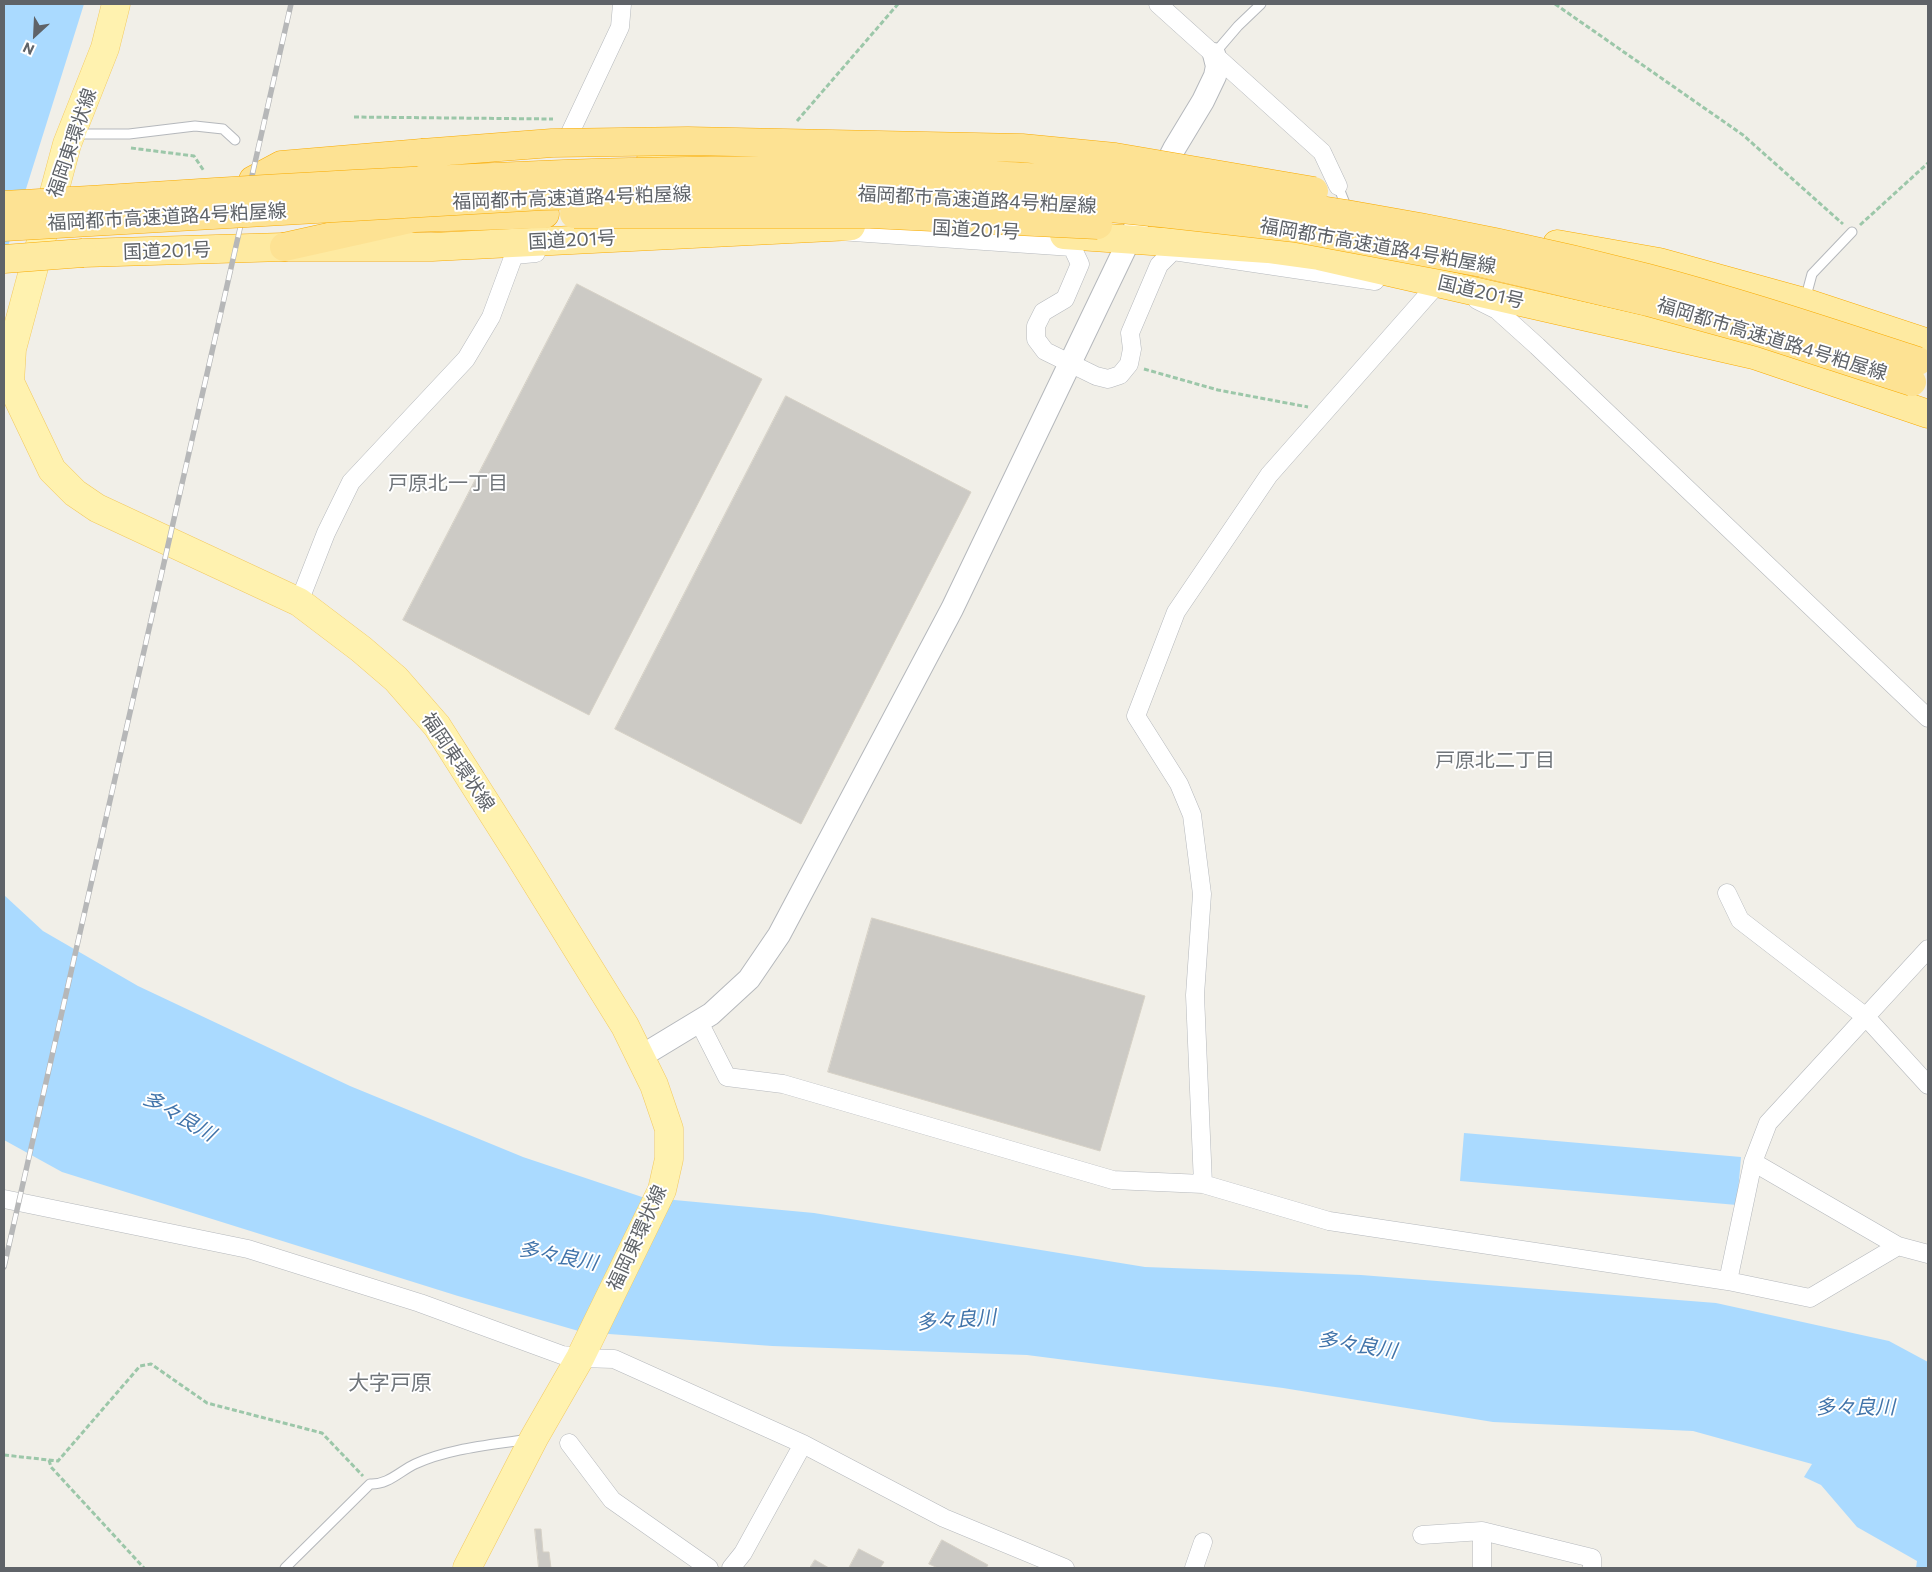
<!DOCTYPE html>
<meta charset="utf-8">
<style>
body{margin:0}
#map{position:relative;width:1932px;height:1572px;overflow:hidden;background:#f1efe8;font-family:Commissioner,sans-serif}
canvas{display:block}
.frame{position:absolute;inset:0;border:5px solid #5f6368;pointer-events:none}
.north{position:absolute;left:10px;top:10px;width:50px;height:50px;-webkit-text-stroke:4px #fff;paint-order:stroke;rotate:205deg;font-size:14px;font-weight:700;line-height:20px;text-align:center;color:#5f6368}
.north::after{content:'';display:block;margin:auto;width:18px;height:22px;background:#5f6368;clip-path:polygon(50% 0,100% 100%,50% 72%,0 100%)}
</style>
<div id="map">
<canvas width="1932" height="1572"></canvas>
<div class="frame"></div>
<div class="north">N</div>
</div>
<script>
const ctx = document.querySelector('canvas').getContext('2d');
ctx.lineJoin = 'round';
function fill(path, color) {
  ctx.fillStyle = color;
  ctx.fill(path, 'evenodd');
}
function strokePath(path, color, width, dash) {
  ctx.strokeStyle = color;
  ctx.lineWidth = width;
  ctx.lineCap = dash ? 'butt' : 'round';
  ctx.setLineDash(dash || []);
  ctx.stroke(path);
}
function write(font, color, halo, rows, align = 'center') {
  ctx.font = font + ' Commissioner,"Noto Sans JP",sans-serif';
  ctx.lineWidth = 4;
  ctx.setLineDash([]);
  ctx.textBaseline = 'middle';
  ctx.strokeStyle = halo;
  ctx.fillStyle = color;
  for (const [text, x, y, turn = 0] of rows) {
    ctx.save();
    ctx.translate(x, y);
    ctx.rotate((+turn || 0) * Math.PI / 180);
    ctx.textAlign = isNaN(turn) ? turn : align;
    if (halo) ctx.strokeText(text, 0, 0);
    ctx.fillText(text, 0, 0);
    ctx.restore();
  }
}
fill(new Path2D(`
 M4,4H84L4,259Z
 M4,895L43,931L138,986L350,1086L523,1157L642,1197L814,1213L1145,1267L1361,1275L1716,1303L1889,1341L1928,1362V1568H1916L1917,1561L1857,1527L1821,1485L1804,1477L1812,1464L1693,1431L1493,1422L1283,1388L1027,1355L772,1346L582,1332L458,1296L62,1172L4,1140Z
 M1464,1133L1741,1157L1737,1205L1460,1181Z`), '#aadaff');
const building = new Path2D(`
 M577,284L762,379L589,715L403,620Z
 M786,396L971,492L801,824L615,729Z
 M872,918L1145,996L1100,1151L828,1072Z
 M535,1529H541L543,1552H549L551,1568H539Z
 M942,1540L988,1565L986,1568H938L929,1564Z
 M859,1549L884,1562L880,1568H849Z
 M815,1560L829,1568H810Z`);
fill(building, '#cccac5');
strokePath(building, '#d6d1c6', 1);
const service = new Path2D(`
 M1214,54L1238,26L1261,4
 M76,134H129L195,126L223,129L235,140
 M1338,186L1346,206L1343,210
 M1805,300L1812,274L1852,232
 M285,1568L370,1484C388,1485 400,1471 415,1464C450,1448 492,1445 529,1439`);
const minor = new Path2D(`
 M1158,4L1322,152L1338,186
 M570,133L620,27L622,4
 M839,231L1072,247L1080,264L1065,299L1043,312L1036,326V339L1045,351L1096,376L1108,379L1120,375L1129,364L1132,349L1130,333L1159,265L1173,251L1375,281
 M1477,300L1497,310L1537,346L1928,718
 M299,602L326,533L351,482L466,359L491,317L514,255L536,253
 M1727,893L1740,920L1866,1017L1928,1085
 M1928,949L1768,1123L1753,1162L1898,1246L1928,1254
 M699,1022L727,1077L783,1084L1113,1180L1203,1184L1329,1221L1728,1281L1810,1298L1898,1246
 M1203,1184L1195,995L1202,894L1192,815L1179,784L1136,716L1176,612L1269,475L1433,289
 M4,1199L248,1249L420,1303L562,1355L580,1358L614,1359L803,1444L944,1518L1065,1568
 M1728,1281L1753,1162
 M569,1443L612,1500L709,1568
 M1422,1535L1482,1531L1592,1558V1568
 M731,1568L743,1553L803,1444
 M1194,1568L1203,1542
 M1482,1568V1531`);
const tertiary = new Path2D(`
 M640,1057L711,1014L749,979L779,935L952,609L1158,180L1174,149L1203,101L1215,76L1217,66L1214,54`);
const primary = new Path2D(`
 M116,4L105,48L67,144L12,349L10,382L52,470L75,493L97,508L299,602L361,649L396,679L437,726L519,855L625,1026L654,1085L669,1129V1159L662,1190L580,1358L534,1438L467,1568`);
const trunk = new Path2D(`
 M651,159L730,155L818,158
 M1064,235L1268,249L1319,256L1754,355L1928,414
 M1557,244L1659,262L1804,302L1928,343
 M83,253L284,247H432L851,226`);
const motorway = new Path2D(`
 M253,180L281,165L422,153
 M284,247L414,218L545,214`);
strokePath(service, '#b5b8bc', 11);
strokePath(minor, '#b5b8bc', 19);
strokePath(tertiary, '#b5b8bc', 24);
strokePath(primary, '#f2c960', 29);
strokePath(trunk, '#f9ab00', 29);
strokePath(motorway, '#f9ab00', 29);
strokePath(new Path2D(`
 M1555,4L1743,135L1843,224
 M354,117L553,119
 M797,121L898,4
 M131,148L194,156L204,171
 M1860,225L1928,163
 M1144,369L1218,390L1308,407
 M4,1455L58,1461L140,1366L151,1364L207,1403L322,1433L363,1476
 M49,1460L51,1467L144,1568`), '#9cc7a9', 3, [5, 2.5]);
strokePath(service, '#fff', 9);
strokePath(minor, '#fff', 18);
strokePath(tertiary, '#fff', 22);
strokePath(primary, '#fff2af', 28);
strokePath(trunk, '#feeaa1', 28);
strokePath(motorway, '#fde293', 28);
const rail = new Path2D(`
 M4,1267L291,4`);
strokePath(rail, '#b6b7b8', 5.5);
strokePath(rail, '#fff', 4, [11]);
const trunkBridge = new Path2D(`
 M4,259L83,253`);
const motorwayBridge = new Path2D(`
 M422,153L552,143L688,141L1022,148L1115,157L1314,191
 M4,205C311,187 619,162 927,173C966,175 1005,175 1044,178C1247,193 1451,227 1648,278C1739,302 1828,332 1918,361
 M574,214H870L1098,225
 M4,227L542,196L807,191L998,197L1161,213L1295,228L1482,263L1648,302L1761,333L1912,382`);
strokePath(trunkBridge, '#f9ab00', 29, []);
strokePath(motorwayBridge, '#f9ab00', 29, []);
strokePath(trunkBridge, '#feeaa1', 28);
strokePath(motorwayBridge, '#fde293', 28);
write('19px', '#5f6368', '#fff', [
 ["福岡東環状線",72,143,-71],
 ["福岡都市高速道路4号粕屋線",572,198,-2],
 ["福岡都市高速道路4号粕屋線",977,200,3],
 ["福岡都市高速道路4号粕屋線",167,217,-3],
 ["国道201号",976,230,3],
 ["国道201号",572,240,-3],
 ["福岡都市高速道路4号粕屋線",1378,246,10],
 ["国道201号",167,251,-2],
 ["国道201号",1481,292,13],
 ["福岡都市高速道路4号粕屋線",1772,339,17],
 ["福岡東環状線",458,762,56],
 ["福岡東環状線",637,1238,-65]
]);
write('20px', '#70757a', '#fff', [
 ["戸原北一丁目",448,483],
 ["戸原北二丁目",1495,760]
]);
write('italic 20px', '#4174aa', '#fff', [
 ["多々良川",179,1116,30],
 ["多々良川",558,1256,11],
 ["多々良川",956,1320,-4],
 ["多々良川",1357,1345,9],
 ["多々良川",1855,1407]
]);
write('21px', '#70757a', '#fff', [
 ["大字戸原",390,1383]
]);
</script>
